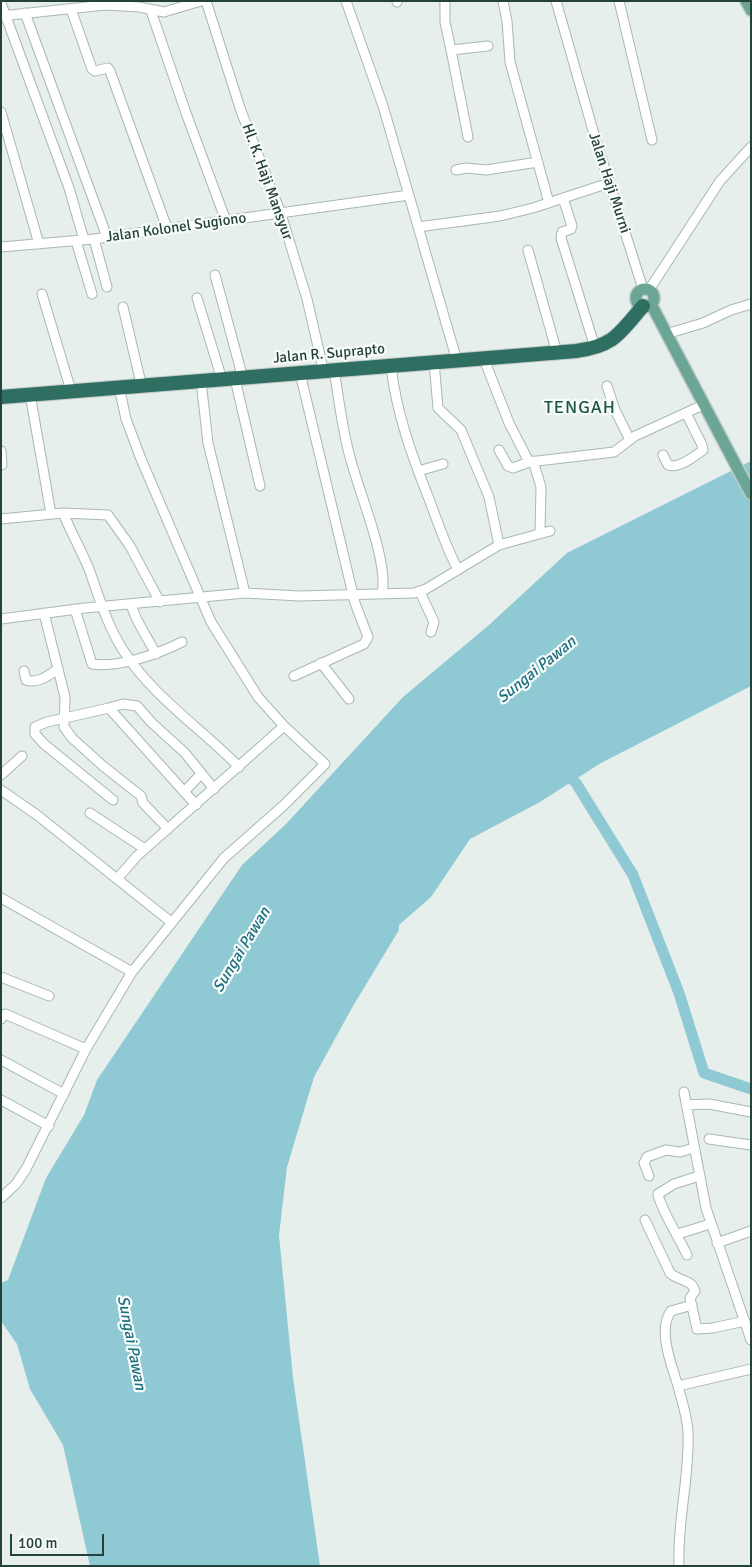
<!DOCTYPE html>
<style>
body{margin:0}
#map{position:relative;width:752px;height:1567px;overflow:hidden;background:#e6efeb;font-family:Signika,sans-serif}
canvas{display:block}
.frame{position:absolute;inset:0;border:2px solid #24423a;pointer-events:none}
.scale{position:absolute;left:10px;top:1534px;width:94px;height:22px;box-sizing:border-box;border:2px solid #24423a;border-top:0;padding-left:6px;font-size:15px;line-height:18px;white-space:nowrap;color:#24423a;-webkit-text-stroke:4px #f7fbf9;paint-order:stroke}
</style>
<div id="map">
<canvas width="752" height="1567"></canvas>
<div class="frame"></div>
<div class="scale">100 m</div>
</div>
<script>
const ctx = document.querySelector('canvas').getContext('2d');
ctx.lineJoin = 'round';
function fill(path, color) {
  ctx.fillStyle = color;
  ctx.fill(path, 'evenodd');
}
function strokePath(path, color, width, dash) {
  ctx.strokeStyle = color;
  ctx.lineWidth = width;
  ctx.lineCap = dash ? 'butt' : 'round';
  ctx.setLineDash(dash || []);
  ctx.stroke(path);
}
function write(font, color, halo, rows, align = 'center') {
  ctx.font = font + ' Signika,sans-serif';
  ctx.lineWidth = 4.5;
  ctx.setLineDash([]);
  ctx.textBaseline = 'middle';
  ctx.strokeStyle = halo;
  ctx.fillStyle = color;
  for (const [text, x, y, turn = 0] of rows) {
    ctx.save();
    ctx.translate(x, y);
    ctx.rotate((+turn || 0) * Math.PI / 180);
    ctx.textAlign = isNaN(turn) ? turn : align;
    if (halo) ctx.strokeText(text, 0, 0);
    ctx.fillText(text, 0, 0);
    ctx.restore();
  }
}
fill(new Path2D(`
 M751,461V686L601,763L540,802L470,839L431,897L399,925V930L353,1006L314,1077L287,1167L279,1235L293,1378L320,1566H90L63,1445L30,1389L17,1344L1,1321V1283L8,1280L46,1178L84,1115L97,1080L242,865L286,824L403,697L489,625L567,553Z`), '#8ec9d4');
strokePath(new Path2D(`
 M563,771L576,783L633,875L679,993L704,1073L751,1089`), '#8ec9d4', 11);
const minor = new Path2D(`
 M206,1L241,111L281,214L307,299L322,364
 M346,1L383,106L455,354
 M397,1V2
 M445,1V22L451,50L488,46
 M503,1L507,21L510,62L549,203
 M556,1L596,141L643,289
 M619,1L652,140
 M1,3L69,188L84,240
 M71,9L92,69L95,71L108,68L110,71L167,228
 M151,11L186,113L226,221
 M25,13L107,237
 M1,16L105,5L139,7L164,12L201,1
 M451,50L468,137
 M1,112L39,244
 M456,170L466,168L486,170L538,162
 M563,198L572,226L571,229L562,232L561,238L593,341
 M418,227L500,216L533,208L609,183
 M94,239L107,287
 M76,241L92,294
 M1,247L94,239L409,195
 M528,250L555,346
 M215,275L241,371
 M649,290L720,181L751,147
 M42,294L69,384
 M197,298L220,373
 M123,307L140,379
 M666,334L703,323L731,310L751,304
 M484,359L509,423L529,462
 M434,362L438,408L461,430L489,497L499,545
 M391,366C396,412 412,456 429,499C438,523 446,547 458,570
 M334,370C339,399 342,429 350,457C359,493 389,561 382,594
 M235,379L260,486
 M201,381L208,443L245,593
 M607,386L615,410L630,440
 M30,394L51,514
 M499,450L508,466L513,468L529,462L614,452L635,436L703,405
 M1,451L2,465
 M663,455L668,465C678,469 694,457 703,450L702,445L686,413
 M533,461L541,487L540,533
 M418,471L443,464
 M63,513L108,515L130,546L160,602
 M1,519L63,513C71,532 81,550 89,569C99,597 107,625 123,650C152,696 202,729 239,767
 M420,592L434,622L431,632
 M131,605L137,620L156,654
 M75,609L92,664C119,668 158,654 182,642
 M44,613L65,697L64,727L72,738L103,766L141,796L143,803L168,829
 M1,619L85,608L245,593L299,596L414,593L426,589L499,545L550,531
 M321,663L349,699
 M24,671L26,680C38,684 49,675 58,669
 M294,676L364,644L368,637L355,603L300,373
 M109,708L123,704L137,706L152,723L185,753L214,789
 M1,775L22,756
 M1,790L37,815L171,922
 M184,792L201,774
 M113,800L44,744L35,734V727L47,722L109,708L196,805
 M90,813L145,849
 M117,879L137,856L284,726
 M1,898L132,972
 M1,977L49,996
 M1,1019L5,1014L86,1049
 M1,1060L64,1094
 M684,1092L706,1208L751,1340
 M1,1100L49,1126
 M686,1105L709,1104L751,1112
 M709,1139L751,1145
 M649,1176L644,1163L647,1157L666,1150L680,1152L694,1148
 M1,1198L16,1184L26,1169L86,1049L132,972L224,858L283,806L325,764L284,726L258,697L211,622L141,459L126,419L119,387
 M645,1220L670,1273C678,1281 692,1279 695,1291L690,1298L697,1329L713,1328L745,1321
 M678,1234L710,1224
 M717,1243L751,1231
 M687,1255C680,1239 660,1208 658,1194L674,1184L699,1176
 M678,1386C672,1366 657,1330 671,1311L692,1305
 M679,1566C677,1521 690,1476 688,1431C687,1416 682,1401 678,1386L751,1369`);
const major = new Path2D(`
 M746,1L751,10
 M636 298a9 9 0 1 1 18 0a9 9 0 1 1-18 0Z
 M651,304L751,494`);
const highway = new Path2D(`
 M1,397L576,351C614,346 619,334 643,306`);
strokePath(minor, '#a8b8b2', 11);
strokePath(major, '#c2cac8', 14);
strokePath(highway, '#c2cac8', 16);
strokePath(minor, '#fff', 9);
strokePath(major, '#6aa596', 11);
strokePath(highway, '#2f6f62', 14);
write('15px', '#24423a', '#f7fbf9', [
 ["Hl. K. Haji Mansyur",267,182,70],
 ["Jalan Haji Murni",609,183,72],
 ["Jalan Kolonel Sugiono",176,228,-8],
 ["Jalan R. Suprapto",329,354,-5]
]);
write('italic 16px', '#1c6f80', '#f7fbf9', [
 ["Sungai Pawan",537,670,-39],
 ["Sungai Pawan",242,950,-59],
 ["Sungai Pawan",131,1343,79]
]);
ctx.letterSpacing = '1px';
write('18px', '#1f5548', '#f7fbf9', [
 ["TENGAH",580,408]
]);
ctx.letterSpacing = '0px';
</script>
